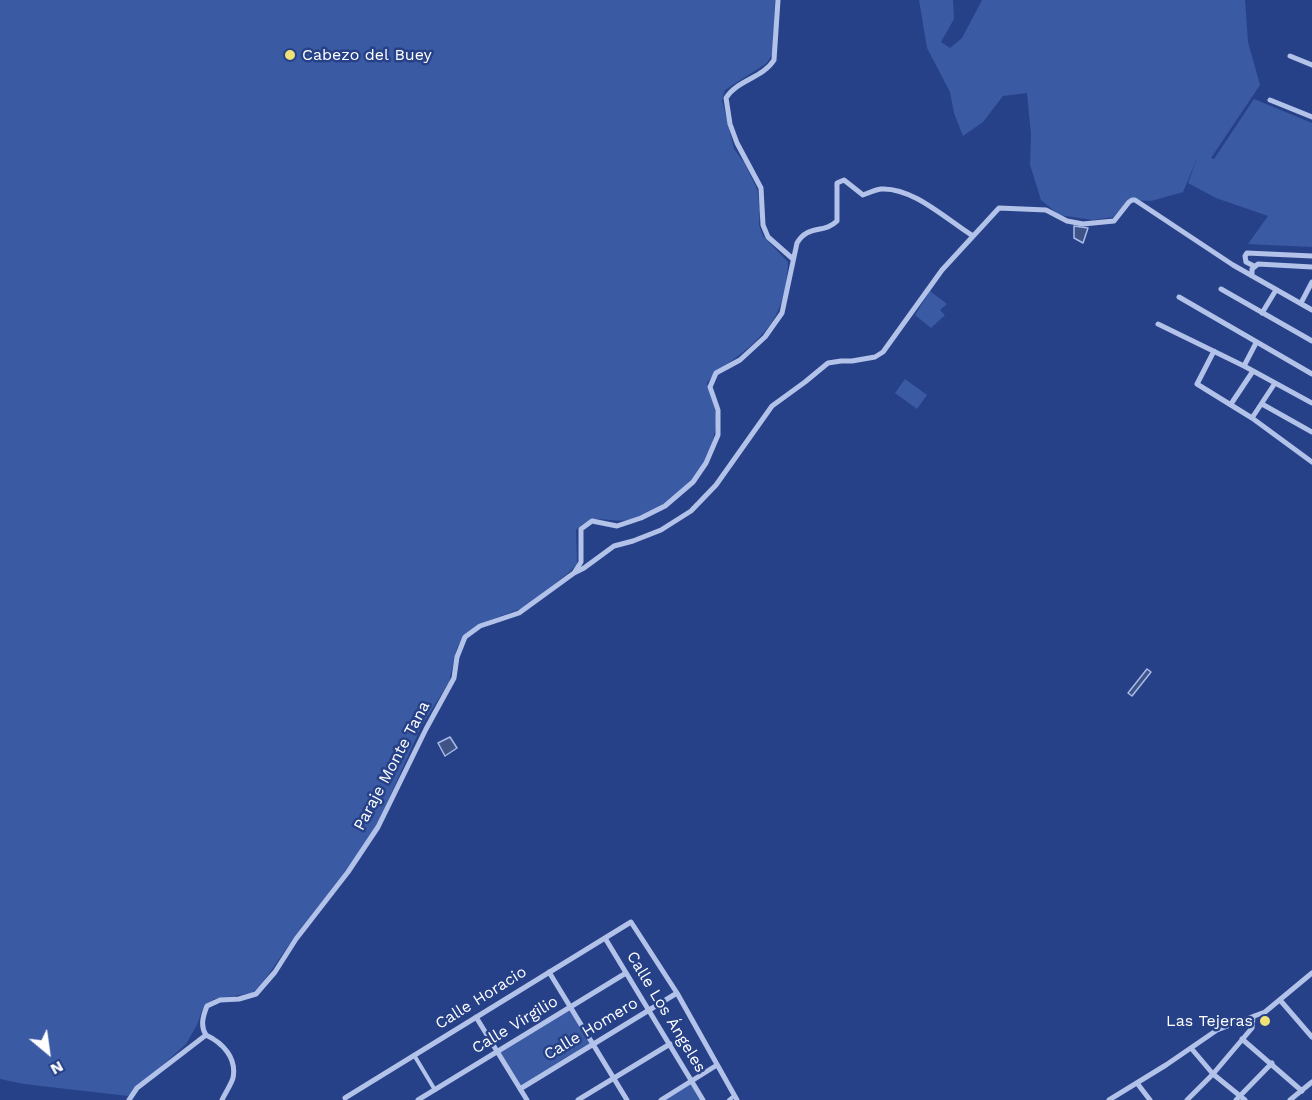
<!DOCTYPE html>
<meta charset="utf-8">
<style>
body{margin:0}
#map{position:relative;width:1312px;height:1100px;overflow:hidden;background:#264187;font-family:"Work Sans",sans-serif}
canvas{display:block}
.north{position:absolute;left:18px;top:1022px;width:60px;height:60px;-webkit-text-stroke:4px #264187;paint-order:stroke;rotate:151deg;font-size:16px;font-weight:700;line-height:24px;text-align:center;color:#fff}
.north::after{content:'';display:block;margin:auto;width:21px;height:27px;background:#fff;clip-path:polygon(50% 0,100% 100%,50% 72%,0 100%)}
</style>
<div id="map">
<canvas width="1312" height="1100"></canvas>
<div class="north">N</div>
</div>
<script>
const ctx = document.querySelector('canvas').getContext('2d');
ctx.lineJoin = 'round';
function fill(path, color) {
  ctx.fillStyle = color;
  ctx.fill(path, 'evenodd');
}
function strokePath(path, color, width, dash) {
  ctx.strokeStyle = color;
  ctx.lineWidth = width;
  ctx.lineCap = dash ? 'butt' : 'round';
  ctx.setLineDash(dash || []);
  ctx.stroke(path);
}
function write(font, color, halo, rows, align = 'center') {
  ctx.font = font + ' "Work Sans",sans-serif';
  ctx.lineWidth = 5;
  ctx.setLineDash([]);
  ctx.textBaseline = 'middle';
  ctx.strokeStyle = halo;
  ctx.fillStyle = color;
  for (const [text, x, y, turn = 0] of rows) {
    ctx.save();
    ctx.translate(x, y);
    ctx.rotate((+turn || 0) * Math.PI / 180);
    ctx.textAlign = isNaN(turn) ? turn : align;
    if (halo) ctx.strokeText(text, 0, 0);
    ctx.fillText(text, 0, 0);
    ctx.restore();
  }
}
fill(new Path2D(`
 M0,0H775L773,53L767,63L725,90L722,100L734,149L745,164L757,189L760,208L759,225L763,236L788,262C786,306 774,329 738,356C727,365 716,371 707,383C709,394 716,407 716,418C717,446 696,481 674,498C663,506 645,514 633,519C618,524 601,515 587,522C583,523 579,527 576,530L577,564L567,574L523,608L479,624L461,641L457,648L449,682L421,727L377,825L355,860L293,939L261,985L252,993L214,999L202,1010L197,1025L186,1044L128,1096L24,1084L0,1079Z
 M919,0H953L954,19L941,42L950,48L962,38L982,0H1245L1248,42L1260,85L1211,158L1214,159L1254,99L1312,123V247L1248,244L1268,216L1216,198L1188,183L1197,158L1183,192L1151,201L1129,200L1113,217L1093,220L1059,215L1041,200L1030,165L1031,135L1027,93L1003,96L983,122L963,136L954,113L950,92L927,48Z
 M930,291L947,304L940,310L945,315L931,328L915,315Z
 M905,379L927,395L917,409L895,393Z
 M570,1007L593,1044L520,1089L497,1052Z
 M692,1081L703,1100H661Z`), '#3b5aa4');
const water = new Path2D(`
 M1074,226L1088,228L1083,243L1074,238Z
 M1147,669L1151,672L1132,696L1128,693Z
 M450,737L457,748L445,756L438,743Z`);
fill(water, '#3f5386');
strokePath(water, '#a7bbe9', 1.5);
strokePath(new Path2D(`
 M414,1055L435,1090
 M729,1100L734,1096`), '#b2c2e9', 4);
strokePath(new Path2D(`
 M778,0L774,60C763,78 737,80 726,98L730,124L737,143L761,188L763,225L768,237L793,259
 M1290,56L1312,65
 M1270,100L1312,117
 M1254,266L1246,262L1245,256L1247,253L1312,256
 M1252,276V269L1258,264L1312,267
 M1221,289L1312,341
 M1179,297L1312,374
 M1301,303L1312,282
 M1262,313L1276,290
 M1158,324L1244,366L1312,403
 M1214,351L1197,384L1252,418L1312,462
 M1244,366L1256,343
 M1231,404L1253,371
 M1262,404L1312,432
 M1252,418L1275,383
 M574,573L584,568L614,546L633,541L661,530L691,511L716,485L772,406L805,382L828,363L841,361H852L875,357L883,352L942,270L999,208L1046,210L1067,221L1083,224L1114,221L1129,202L1132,200H1135L1233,265L1312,310
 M605,938L703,1100
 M549,972L627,1100
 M1280,1000L1312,1037
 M476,1017L527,1100
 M206,1035C200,1026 203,1016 207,1006L220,1000L239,999L256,994L275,972L296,939L348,872L378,827L426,729L454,678L457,657L465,637L480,626L519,613L574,573L581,562V529L592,521L617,526L641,518L665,506L693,482L706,463L718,435V410L710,387L716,373L740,360L765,337L782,313L797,243C808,224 824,234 837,221V183L844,180L863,195C869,193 874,190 881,189C913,187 947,220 973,236
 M206,1035C223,1043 237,1058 233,1078C231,1085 225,1093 222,1100
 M1242,1039L1302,1091
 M1191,1048L1213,1074L1245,1100
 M1137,1083L1150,1100
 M520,1089L677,993
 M345,1098L631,922L677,993L737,1100
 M129,1100L137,1088L206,1035
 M418,1100L626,973
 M578,1100L670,1044
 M661,1100L717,1065
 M1109,1100L1166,1065L1217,1030L1265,1012L1312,973
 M1187,1100L1213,1074L1252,1028L1253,1017
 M1236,1100L1272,1063
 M1290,1100L1312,1082`), '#b2c2e9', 5);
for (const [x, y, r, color] of [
 [290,55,6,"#f1e278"],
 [1265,1021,6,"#f1e278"]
]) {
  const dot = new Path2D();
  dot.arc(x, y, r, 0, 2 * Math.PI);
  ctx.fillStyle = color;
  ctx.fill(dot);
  strokePath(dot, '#264187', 2);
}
write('16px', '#fff', '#264187', [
 ["Cabezo del Buey",302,55],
 ["Las Tejeras",1253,1021,"right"]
], 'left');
write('16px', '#fff', '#264187', [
 ["Paraje Monte Tana",392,766,-62],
 ["Calle Horacio",481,998,-32],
 ["Calle Los Ángeles",666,1012,59],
 ["Calle Virgilio",515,1025,-31],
 ["Calle Homero",591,1029,-31]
]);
</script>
